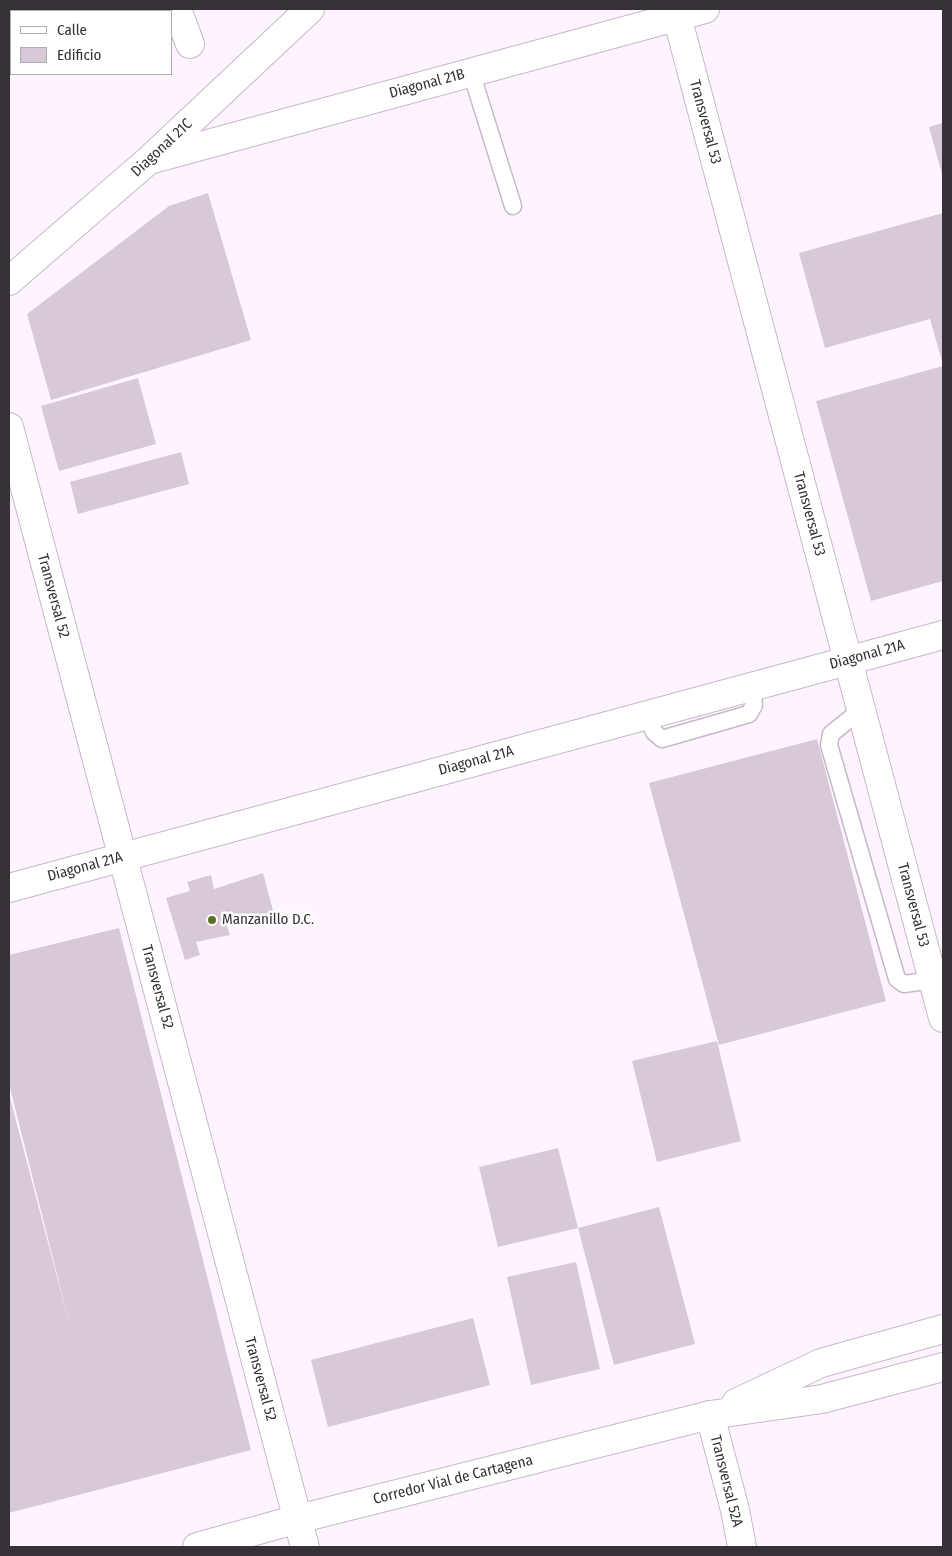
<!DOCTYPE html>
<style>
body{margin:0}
#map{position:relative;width:952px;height:1556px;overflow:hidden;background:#fef4ff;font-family:"Fira Sans Condensed",sans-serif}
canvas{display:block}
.frame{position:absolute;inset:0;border:10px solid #363037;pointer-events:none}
.legend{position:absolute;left:10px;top:10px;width:162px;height:65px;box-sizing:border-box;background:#fff;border:1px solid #afacaf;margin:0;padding:6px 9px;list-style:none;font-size:15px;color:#363037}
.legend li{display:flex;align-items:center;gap:10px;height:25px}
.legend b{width:25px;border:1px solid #afacaf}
</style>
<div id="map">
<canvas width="952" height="1556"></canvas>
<div class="frame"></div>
<ul class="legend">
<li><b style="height:6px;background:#fff"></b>Calle</li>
<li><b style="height:14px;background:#d8c9d9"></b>Edificio</li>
</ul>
</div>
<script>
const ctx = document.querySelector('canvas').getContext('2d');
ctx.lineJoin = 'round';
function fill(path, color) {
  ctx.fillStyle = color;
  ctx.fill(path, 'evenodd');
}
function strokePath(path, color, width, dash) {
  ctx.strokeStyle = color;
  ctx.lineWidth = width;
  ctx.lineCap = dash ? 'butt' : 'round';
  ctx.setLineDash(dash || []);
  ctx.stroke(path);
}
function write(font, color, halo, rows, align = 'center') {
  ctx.font = font + ' "Fira Sans Condensed",sans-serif';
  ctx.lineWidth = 5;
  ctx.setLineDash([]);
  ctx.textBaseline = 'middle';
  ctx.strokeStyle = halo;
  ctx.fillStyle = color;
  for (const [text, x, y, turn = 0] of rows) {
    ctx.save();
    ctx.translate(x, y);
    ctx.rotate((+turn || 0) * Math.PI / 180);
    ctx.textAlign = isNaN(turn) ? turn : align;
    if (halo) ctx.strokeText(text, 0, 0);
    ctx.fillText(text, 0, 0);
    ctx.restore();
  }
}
fill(new Path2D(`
 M943,123V178L929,127Z
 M208,193L251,340L51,400L27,314L169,206Z
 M943,213V365L930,319L825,348L799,253Z
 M943,366V581L871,601L816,401Z
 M138,378L156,444L59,471L41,406Z
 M181,452L189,484L78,514L70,482Z
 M817,739L886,1001L719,1045L649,783Z
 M263,873L274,914L227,926L230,935L196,942L200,955L185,960L166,898L190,891L187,882L211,875L214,889Z
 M119,928L251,1450L9,1513V1094L72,1334L9,1084V955Z
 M717,1041L741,1141L657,1162L632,1061Z
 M558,1148L578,1228L498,1247L479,1167Z
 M659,1207L695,1344L614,1365L578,1228Z
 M576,1262L600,1369L531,1385L507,1277Z
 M473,1318L490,1385L328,1427L311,1360Z`), '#d8c9d9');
const service = new Path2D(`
 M471,72L513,206
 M861,710L831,734L829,745L897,979L904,984L933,980
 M646,715L654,732L662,739L749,714L754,705L752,686`);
const minor = new Path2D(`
 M177,9L190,44
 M675,9L943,1018
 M149,160L705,9
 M9,281L149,160L310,9
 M9,427L305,1547
 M710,1415L735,1510L742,1547`);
const tertiary = new Path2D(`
 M9,888L943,635`);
const primary = new Path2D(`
 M736,1403L821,1363L943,1329
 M197,1547L298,1519L710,1415L822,1399L943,1367`);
strokePath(service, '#c6b8c8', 19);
strokePath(minor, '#c6b8c8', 30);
strokePath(tertiary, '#c6b8c8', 30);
strokePath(primary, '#c6b8c8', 30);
strokePath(service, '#fff', 16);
strokePath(minor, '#fff', 28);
strokePath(tertiary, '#fff', 28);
strokePath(primary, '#fff', 28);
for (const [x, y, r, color] of [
 [212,920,5,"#5b7223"]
]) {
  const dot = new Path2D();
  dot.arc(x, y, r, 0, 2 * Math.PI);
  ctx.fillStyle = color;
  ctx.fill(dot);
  strokePath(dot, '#fff', 2);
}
write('15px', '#363037', '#fff', [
 ["Diagonal 21B",427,84,-15],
 ["Transversal 53",705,122,75],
 ["Diagonal 21C",162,148,-43],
 ["Transversal 53",809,514,75],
 ["Transversal 52",53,596,75],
 ["Diagonal 21A",867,655,-15],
 ["Diagonal 21A",476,761,-15],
 ["Diagonal 21A",85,867,-15],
 ["Transversal 53",913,905,75],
 ["Transversal 52",157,987,75],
 ["Transversal 52",260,1379,75],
 ["Corredor Vial de Cartagena",453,1480,-14],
 ["Transversal 52A",726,1481,76]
]);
write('15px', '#363037', '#fff', [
 ["Manzanillo D.C.",222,920]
], 'left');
</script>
